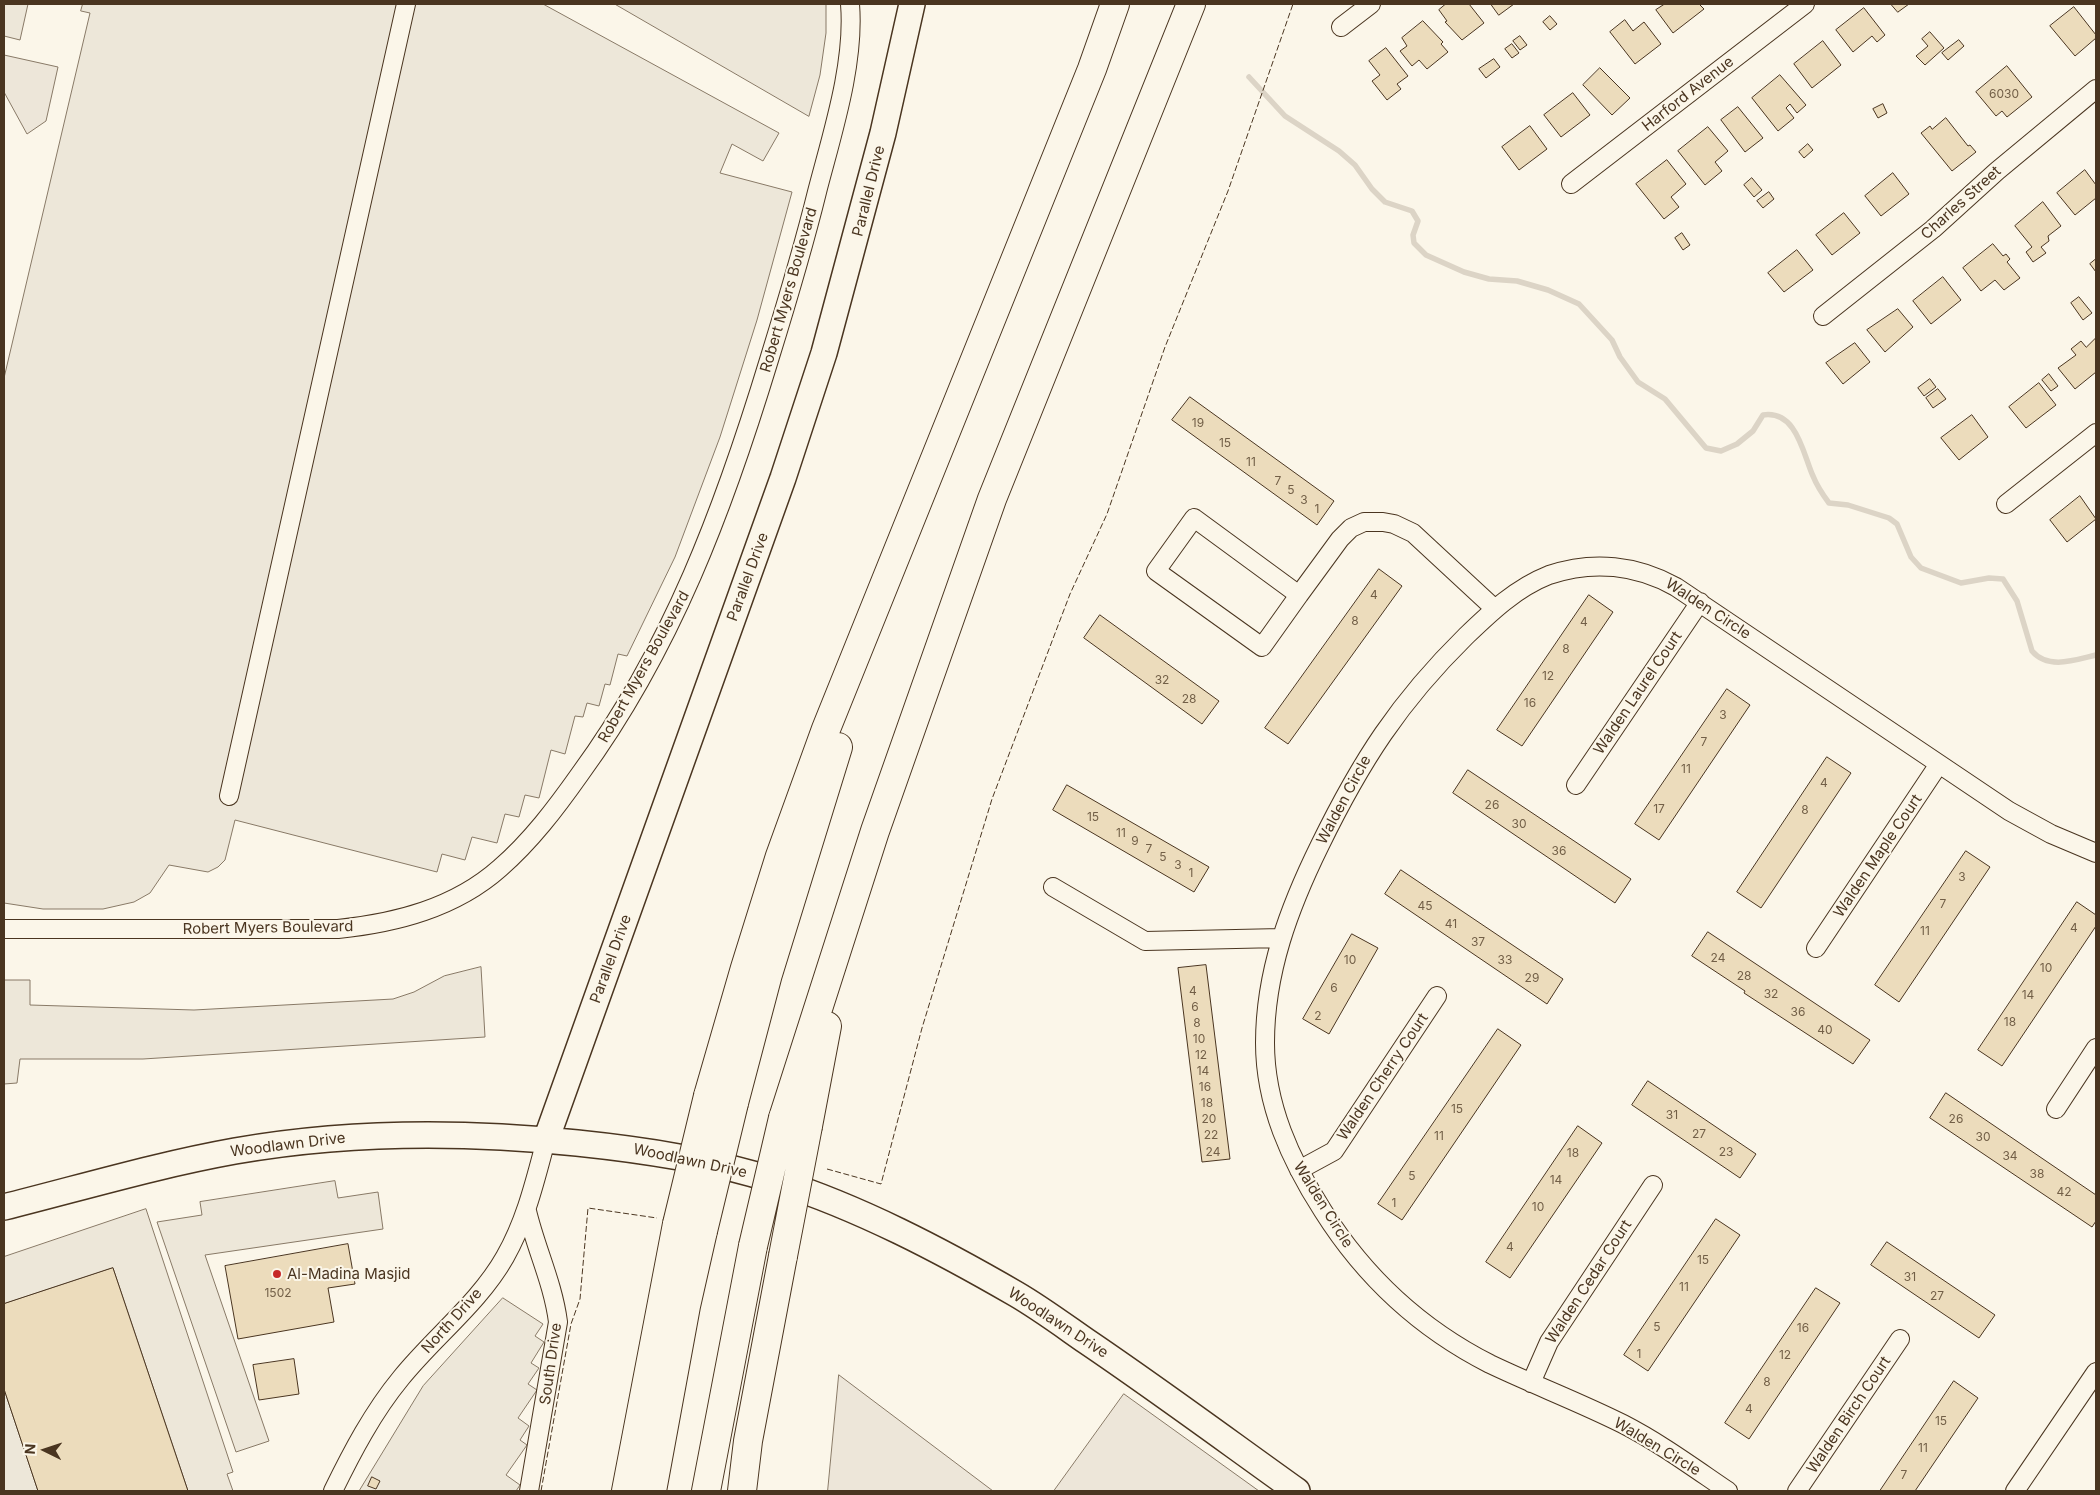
<!DOCTYPE html>
<style>
body{margin:0}
#map{position:relative;width:2100px;height:1495px;overflow:hidden;background:#fbf6e9;font-family:Inter,sans-serif}
canvas{display:block}
.frame{position:absolute;inset:0;border:5px solid #4a3520;pointer-events:none}
.north{position:absolute;left:20px;top:1425px;width:50px;height:50px;-webkit-text-stroke:4px #fbf6e9;paint-order:stroke;rotate:274deg;font-size:14px;font-weight:700;line-height:20px;text-align:center;color:#4a3520}
.north::after{content:'';display:block;margin:auto;width:18px;height:22px;background:#4a3520;clip-path:polygon(50% 0,100% 100%,50% 72%,0 100%)}
</style>
<div id="map">
<canvas width="2100" height="1495"></canvas>
<div class="frame"></div>
<div class="north">N</div>
</div>
<script>
const ctx = document.querySelector('canvas').getContext('2d');
ctx.lineJoin = 'round';
function fill(path, color) {
  ctx.fillStyle = color;
  ctx.fill(path, 'evenodd');
}
function strokePath(path, color, width, dash) {
  ctx.strokeStyle = color;
  ctx.lineWidth = width;
  ctx.lineCap = dash ? 'butt' : 'round';
  ctx.setLineDash(dash || []);
  ctx.stroke(path);
}
function write(font, color, halo, rows, align = 'center') {
  ctx.font = font + ' Inter,sans-serif';
  ctx.lineWidth = 4;
  ctx.setLineDash([]);
  ctx.textBaseline = 'middle';
  ctx.strokeStyle = halo;
  ctx.fillStyle = color;
  for (const [text, x, y, turn = 0] of rows) {
    ctx.save();
    ctx.translate(x, y);
    ctx.rotate((+turn || 0) * Math.PI / 180);
    ctx.textAlign = isNaN(turn) ? turn : align;
    if (halo) ctx.strokeText(text, 0, 0);
    ctx.fillText(text, 0, 0);
    ctx.restore();
  }
}
const green = new Path2D(`
 M4,55L58,67L46,121L27,134L4,92Z
 M839,1375L993,1491H828Z
 M1124,1394L1259,1491H1054Z`);
fill(green, '#ede6d9');
strokePath(green, '#887966', 1);
const parking = new Path2D(`
 M4,4H28L20,40L4,36Z
 M83,4H543L779,133L763,161L732,144L720,173L792,192L757,320L720,437L675,557L627,656L618,654L610,685L605,684L599,706L587,703L583,717L575,716L565,754L551,750L539,798L525,795L519,817L505,814L497,843L472,837L465,860L442,854L437,872L235,820L225,860L218,867L208,872L169,865L150,893L134,902L103,909H43L4,903V378L90,13L81,11Z
 M615,4H826V33L820,75L809,116Z
 M481,967L485,1037L143,1059H20L17,1083L4,1084V980H30V1005L194,1010L393,999L414,992L444,976Z
 M335,1181L338,1198L378,1192L383,1229L205,1255L269,1441L236,1452L157,1222L202,1215L200,1202Z
 M146,1209L233,1472L227,1474L233,1491H188L113,1268L4,1304V1257Z
 M503,1298L543,1324L535,1336L544,1342L531,1363L539,1368L528,1384L537,1390L518,1418L529,1426L520,1440L527,1445L506,1475L520,1485L516,1491H359L423,1386Z
 M4,1389L38,1491H4Z`);
fill(parking, '#ede7d9');
strokePath(parking, '#887966', 1);
strokePath(new Path2D(`
 M1249,77L1285,116L1339,151L1355,165L1372,189L1385,202L1412,211L1418,221L1413,235L1414,243L1426,255L1464,272L1489,279L1517,281L1548,290L1579,304L1612,340L1620,357L1638,382L1665,399L1706,448L1721,451L1737,444L1753,431L1763,415C1797,410 1803,454 1813,476C1817,486 1823,495 1829,503L1848,505L1889,518L1897,524L1911,557L1921,568L1961,583L1989,578L2003,579L2017,601L2032,651C2048,670 2075,660 2096,655`), '#dcd4c6', 5.5);
const building = new Path2D(`
 M1446,4H1469L1484,23L1462,40L1445,22L1447,21L1439,10Z
 M1491,4H1514L1499,15Z
 M1665,4H1699L1704,9L1673,33L1656,10Z
 M1891,4H1909L1898,12Z
 M2074,7L2096,35V38L2075,56L2050,26Z
 M1864,8L1885,35L1877,42L1872,36L1853,52L1836,30Z
 M1550,16L1557,24L1550,30L1543,22Z
 M1625,20L1633,31L1644,22L1661,44L1635,64L1610,32Z
 M1423,21L1443,42L1441,44L1448,52L1427,69L1419,60L1412,66L1400,51L1407,46L1402,38Z
 M1930,32L1944,48L1925,65L1916,56L1928,46L1922,39Z
 M1520,36L1527,45L1520,50L1513,41Z
 M1959,40L1964,46L1948,60L1942,53Z
 M1823,41L1841,65L1812,88L1794,64Z
 M1512,44L1519,53L1512,58L1505,49Z
 M1386,48L1408,76L1397,84L1401,89L1387,100L1372,81L1380,75L1369,61Z
 M1494,59L1500,67L1486,78L1479,69Z
 M2007,66L2032,97L2007,117L2002,111L1996,116L1976,92Z
 M1600,68L1630,98L1612,115L1583,85Z
 M1780,75L1806,105L1797,113L1790,104L1786,108L1794,118L1778,131L1752,98Z
 M1573,93L1590,115L1561,137L1544,115Z
 M1883,104L1887,113L1878,118L1873,109Z
 M1738,107L1763,138L1745,152L1721,120Z
 M1946,118L1968,146L1970,145L1976,152L1952,171L1921,133L1930,126L1932,129Z
 M1530,126L1547,149L1519,170L1502,147Z
 M1708,127L1728,151L1715,162L1722,171L1705,185L1678,151Z
 M1808,144L1813,150L1804,158L1799,152Z
 M1667,160L1686,184L1671,197L1679,207L1664,219L1636,184Z
 M2085,170L2096,185V198L2075,215L2057,193Z
 M1893,173L1909,194L1881,216L1865,196Z
 M1752,178L1762,190L1754,197L1744,185Z
 M1769,192L1774,199L1763,208L1757,201Z
 M2043,202L2061,226L2048,236L2049,241L2041,247L2046,253L2033,262L2026,252L2032,247L2015,226Z
 M1844,213L1860,233L1832,255L1816,235Z
 M1682,233L1690,245L1683,250L1675,238Z
 M1993,244L2003,256L2006,254L2010,259L2007,262L2020,278L2004,290L1995,280L1981,291L1963,268Z
 M1797,250L1813,270L1784,292L1768,273Z
 M2096,259V272L2090,264Z
 M1943,277L1961,300L1931,324L1913,301Z
 M2079,297L2092,313L2083,320L2071,303Z
 M1898,309L1913,327L1885,352L1867,330Z
 M2096,338V372L2075,389L2058,368L2076,355L2071,349L2081,341L2086,347Z
 M1855,343L1870,362L1843,384L1826,363Z
 M2049,374L2058,386L2051,391L2042,380Z
 M1930,379L1936,387L1924,396L1918,388Z
 M2039,383L2056,405L2026,428L2009,407Z
 M1938,389L1946,399L1933,408L1926,398Z
 M1190,397L1334,501L1317,525L1172,420Z
 M1972,415L1988,437L1959,460L1941,438Z
 M2080,496L2096,519L2067,542L2050,520Z
 M1379,569L1402,586L1288,744L1265,728Z
 M1589,595L1613,612L1522,746L1497,730Z
 M1100,615L1219,701L1202,724L1084,638Z
 M1727,689L1750,705L1659,840L1635,824Z
 M1827,757L1851,773L1761,908L1737,892Z
 M1468,770L1631,879L1615,903L1453,793Z
 M1067,785L1209,867L1194,892L1053,810Z
 M1966,851L1990,867L1899,1002L1875,985Z
 M1401,870L1563,979L1547,1004L1385,894Z
 M2077,902L2096,915V926L2002,1066L1978,1050Z
 M1708,932L1870,1040L1853,1064L1744,993L1745,991L1692,956Z
 M1352,934L1378,948L1329,1034L1303,1019Z
 M1206,965L1230,1159L1202,1162L1178,968Z
 M1498,1029L1521,1045L1402,1220L1378,1204Z
 M1648,1081L1756,1154L1740,1178L1632,1105Z
 M1946,1093L2096,1195V1221L2092,1227L1930,1118Z
 M1578,1126L1602,1143L1510,1278L1486,1262Z
 M1716,1219L1740,1235L1648,1371L1624,1355Z
 M1887,1242L1995,1315L1979,1338L1871,1265Z
 M348,1244L355,1284L328,1288L334,1322L238,1339L225,1266Z
 M113,1268L188,1491H38L4,1389V1304Z
 M1816,1288L1840,1303L1749,1439L1725,1423Z
 M294,1359L299,1394L259,1400L253,1365Z
 M1954,1381L1978,1398L1915,1491H1880Z
 M372,1477L380,1481L376,1489L368,1486Z`);
fill(building, '#ecdcbc');
strokePath(building, '#4a3520', 1);
const street = new Path2D(`
 M1341,27L1371,4
 M1571,184L1805,4
 M1823,316L1933,229L1997,171L2096,89
 M2006,504L2096,433
 M1299,595L1262,647L1156,571L1194,518L1299,595L1340,539L1351,528L1364,522H1383L1394,524L1413,533L1495,609
 M1576,785L1700,602
 M229,796L406,4
 M1053,887L1145,941L1281,938
 M4,929H338C396,923 455,908 500,868C531,841 556,808 580,774C672,648 724,508 769,360C786,305 803,249 817,192C832,134 855,64 850,4
 M1816,948L1939,764
 M2056,1109L2096,1048
 M1299,1170L1334,1151L1437,996
 M527,1211C536,1249 553,1283 558,1322L529,1491
 M1531,1383L1549,1342L1653,1185
 M333,1491C352,1452 373,1412 401,1378C434,1337 479,1303 505,1257C526,1220 535,1181 546,1140
 M1728,1491C1694,1468 1660,1443 1623,1424C1579,1402 1534,1385 1490,1364C1421,1329 1364,1276 1323,1211C1291,1161 1265,1105 1265,1043C1265,972 1289,908 1320,845C1361,761 1399,702 1466,636C1491,612 1516,588 1549,575C1593,560 1637,565 1676,587L2009,811L2051,834L2096,853
 M1797,1491L1900,1339
 M2015,1491L2096,1372`);
const secondary = new Path2D(`
 M546,1140L783,478L824,353L883,133L912,4
 M4,1207C80,1188 157,1165 235,1151C349,1131 462,1131 577,1143C644,1150 711,1160 776,1181C860,1208 940,1250 1016,1294C1040,1308 1063,1325 1086,1341C1157,1389 1227,1441 1297,1491`);
const highway = new Path2D(`
 M708,1096L745,968L780,856L826,729L1092,69L1115,4
 M734,1103L768,974L838,747
 M783,1118L875,831L992,499L1191,4
 M808,1126L827,1026
 M626,1491L677,1224
 M652,1491L686,1306L703,1231
 M706,1491L753,1246
 M742,1491L748,1441L783,1256`);
strokePath(street, '#4a3520', 20);
strokePath(secondary, '#4a3520', 28);
strokePath(highway, '#4a3520', 30);
strokePath(street, '#fbf6e9', 18);
strokePath(secondary, '#fbf6e9', 25);
strokePath(highway, '#fbf6e9', 28);
const highwayBridge = new Path2D(`
 M677,1224L708,1096
 M703,1231L734,1103
 M753,1246L783,1118
 M783,1256L808,1126`);
strokePath(highwayBridge, '#4a3520', 30, []);
strokePath(highwayBridge, '#fbf6e9', 28);
strokePath(new Path2D(`
 M827,1169L881,1184L922,1028L992,799L1070,594L1107,514L1165,347L1228,191L1293,4
 M541,1491L571,1324L580,1299L588,1208L657,1218`), '#4a3520', 1, [6, 2.5]);
for (const [x, y, r, color] of [
 [277,1274,5,"#c62828"]
]) {
  const dot = new Path2D();
  dot.arc(x, y, r, 0, 2 * Math.PI);
  ctx.fillStyle = color;
  ctx.fill(dot);
  strokePath(dot, '#fbf6e9', 2);
}
write('12px', '#725f47', null, [
 ["6030",2004,94],
 ["19",1198,423],
 ["15",1225,443],
 ["11",1251,462],
 ["7",1278,481],
 ["5",1291,490],
 ["3",1304,500],
 ["1",1317,509],
 ["4",1374,595],
 ["8",1355,621],
 ["4",1584,622],
 ["8",1566,649],
 ["12",1548,676],
 ["32",1162,680],
 ["28",1189,699],
 ["16",1530,703],
 ["3",1723,715],
 ["7",1704,742],
 ["11",1686,769],
 ["4",1824,783],
 ["26",1492,805],
 ["17",1659,809],
 ["8",1805,810],
 ["15",1093,817],
 ["30",1519,824],
 ["11",1121,833],
 ["9",1135,841],
 ["7",1149,849],
 ["36",1559,851],
 ["5",1163,857],
 ["3",1178,865],
 ["1",1191,873],
 ["3",1962,877],
 ["7",1943,904],
 ["45",1425,906],
 ["41",1451,924],
 ["4",2074,928],
 ["11",1925,931],
 ["37",1478,942],
 ["24",1718,958],
 ["10",1350,960],
 ["33",1505,960],
 ["10",2046,968],
 ["28",1744,976],
 ["29",1532,978],
 ["6",1334,988],
 ["4",1193,991],
 ["32",1771,994],
 ["14",2028,995],
 ["6",1195,1007],
 ["36",1798,1012],
 ["2",1318,1016],
 ["18",2010,1022],
 ["8",1197,1023],
 ["40",1825,1030],
 ["10",1199,1039],
 ["12",1201,1055],
 ["14",1203,1071],
 ["16",1205,1087],
 ["18",1207,1103],
 ["15",1457,1109],
 ["31",1672,1115],
 ["20",1209,1119],
 ["26",1956,1119],
 ["27",1699,1134],
 ["22",1211,1135],
 ["11",1439,1136],
 ["30",1983,1137],
 ["24",1213,1152],
 ["23",1726,1152],
 ["18",1573,1153],
 ["34",2010,1156],
 ["38",2037,1174],
 ["5",1412,1176],
 ["14",1556,1180],
 ["42",2064,1192],
 ["1",1394,1203],
 ["10",1538,1207],
 ["4",1510,1247],
 ["15",1703,1260],
 ["31",1910,1277],
 ["11",1684,1287],
 ["1502",278,1293],
 ["27",1937,1296],
 ["5",1657,1327],
 ["16",1803,1328],
 ["1",1639,1354],
 ["12",1785,1355],
 ["8",1767,1382],
 ["4",1749,1409],
 ["15",1941,1421],
 ["11",1923,1448],
 ["7",1904,1475]
]);
write('15px', '#4a3520', '#fbf6e9', [
 ["Harford Avenue",1688,94,-38],
 ["Parallel Drive",869,191,-76],
 ["Charles Street",1961,203,-42],
 ["Robert Myers Boulevard",789,290,-74],
 ["Parallel Drive",748,577,-70],
 ["Walden Circle",1708,609,33],
 ["Robert Myers Boulevard",644,667,-61],
 ["Walden Laurel Court",1638,693,-56],
 ["Walden Circle",1344,800,-62],
 ["Walden Maple Court",1878,856,-56],
 ["Robert Myers Boulevard",268,928,-1],
 ["Parallel Drive",611,959,-70],
 ["Walden Cherry Court",1383,1077,-56],
 ["Woodlawn Drive",288,1145,-7],
 ["Woodlawn Drive",690,1161,12],
 ["Walden Circle",1323,1205,58],
 ["Walden Cedar Court",1589,1282,-57],
 ["North Drive",452,1321,-48],
 ["Woodlawn Drive",1058,1323,33],
 ["South Drive",551,1364,-82],
 ["Walden Birch Court",1849,1415,-56],
 ["Walden Circle",1657,1447,31]
]);
write('15px', '#4a3520', '#fbf6e9', [
 ["Al-Madina Masjid",287,1274]
], 'left');
</script>
